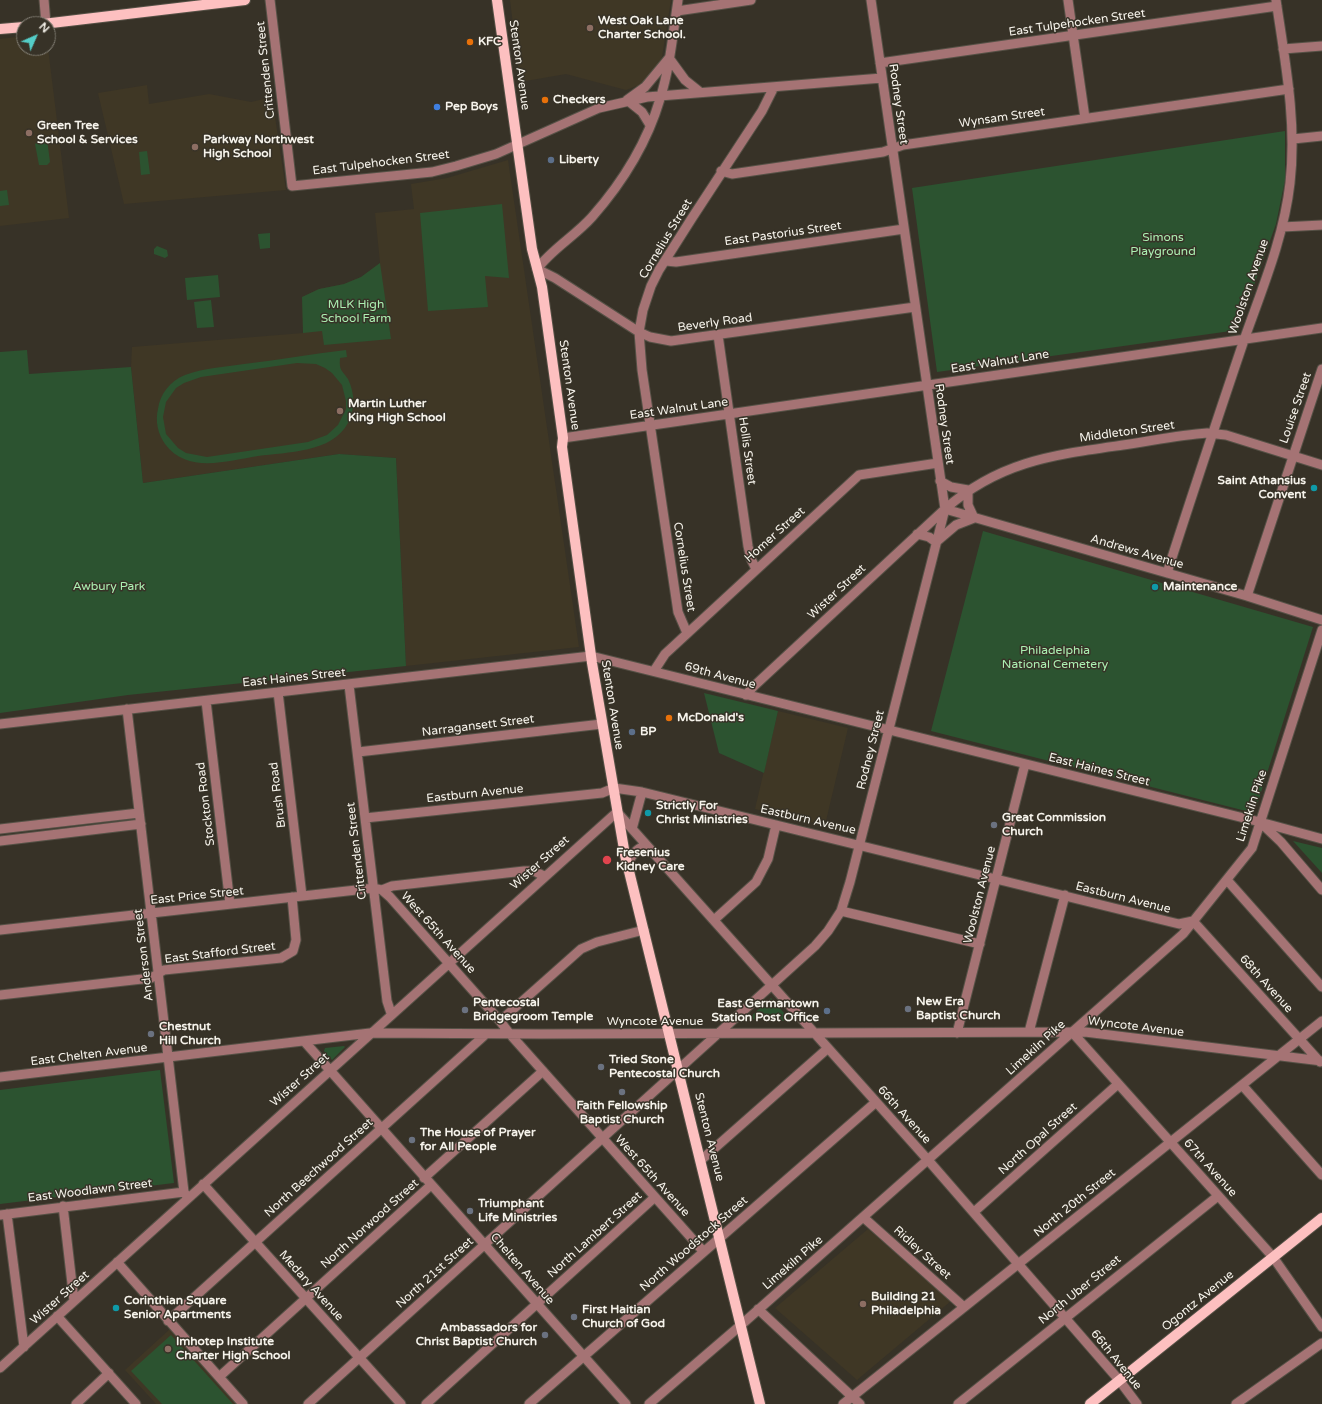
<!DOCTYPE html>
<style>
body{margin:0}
#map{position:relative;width:1322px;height:1404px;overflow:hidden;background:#373227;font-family:"Varela Round",sans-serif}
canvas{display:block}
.north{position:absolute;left:16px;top:16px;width:40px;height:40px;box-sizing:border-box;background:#373227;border:1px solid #837f75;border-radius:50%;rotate:45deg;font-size:11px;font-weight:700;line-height:16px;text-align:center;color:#f6f3eb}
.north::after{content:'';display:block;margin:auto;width:14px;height:18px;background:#54cdc7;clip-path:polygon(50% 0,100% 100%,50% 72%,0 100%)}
</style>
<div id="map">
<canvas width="1322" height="1404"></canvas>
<div class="north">N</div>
</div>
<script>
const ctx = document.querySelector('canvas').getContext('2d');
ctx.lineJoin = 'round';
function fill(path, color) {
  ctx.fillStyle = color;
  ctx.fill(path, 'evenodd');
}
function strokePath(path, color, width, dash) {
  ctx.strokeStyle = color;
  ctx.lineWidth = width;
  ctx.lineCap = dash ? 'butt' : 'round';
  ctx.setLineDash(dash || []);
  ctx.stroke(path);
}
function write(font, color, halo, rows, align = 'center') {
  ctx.font = font + ' "Varela Round",sans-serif';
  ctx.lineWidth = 3;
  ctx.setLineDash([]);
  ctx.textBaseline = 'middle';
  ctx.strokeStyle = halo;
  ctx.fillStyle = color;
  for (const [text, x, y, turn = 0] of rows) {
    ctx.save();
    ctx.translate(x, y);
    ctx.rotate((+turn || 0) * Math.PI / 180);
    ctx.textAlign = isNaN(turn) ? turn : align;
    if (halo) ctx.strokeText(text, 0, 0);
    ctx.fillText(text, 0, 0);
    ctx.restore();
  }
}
fill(new Path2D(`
 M510,0H671L662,57L655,71L642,84L626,90L566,74L520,82Z
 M24,36V48H48L69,218L0,226V39Z
 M147,85L149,104L209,94L251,102L272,97L286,190L124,204L98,93Z
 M508,160L579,647L406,666L396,458L339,454L143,483L131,367L132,347L303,333L302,297L319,289L344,284L361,277L380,263L375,213L414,209L411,184L447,178Z
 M778,711L848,728L825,825L755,809Z
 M868,1229L951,1301L857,1380L775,1308Z
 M170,1329L238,1404H156L125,1370Z`), '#3f3725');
fill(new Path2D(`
 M1285,131V180L1276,224L1238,330L937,372L912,188Z
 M47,139L50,162L47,165H39L35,144L40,140Z
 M147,151L150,174L141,175L139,152Z
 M7,190L9,205L0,206V191Z
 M502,204L509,278L485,276L488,307L428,311L420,213Z
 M270,233V248L260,249L258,234Z
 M157,246L167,250L168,256L165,258L154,254V249Z
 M380,263L391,339L324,345L322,331L303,333L302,297L319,289L344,284L361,277Z
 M218,275L220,297L187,300L185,278Z
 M211,300L214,327L197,328L194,302Z
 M27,350L29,374L131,367L143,483L339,454L396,458L406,666L128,695L0,713V352Z
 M346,350L347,357L340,358C339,371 342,370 348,379C355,393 355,410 348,423C332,453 287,452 258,456C227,461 187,474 165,444C158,434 155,421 158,409C160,394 170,381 185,375C203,368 225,367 244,364C278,360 312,354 346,350ZM297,363L316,364L325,368L332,373L342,385L346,401V409L338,425L327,435L308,442L207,457L186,453L178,448L166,434L163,417L166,402L176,388L184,383L201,377Z
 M983,531L1313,627L1257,805L1246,811L931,731Z
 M704,693L778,711L764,773L719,753Z
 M1293,841L1322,848V873Z
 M771,998L791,1021L748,1019Z
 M344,1046L345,1047L332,1060L324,1051L325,1048Z
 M160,1070L174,1183L0,1204V1090Z
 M171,1335L233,1404H162L131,1371Z`), '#2c5330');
const minor = new Path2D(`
 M44,0L46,24
 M270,0L292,186L432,172L456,166L496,154L599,108L647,97L882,78
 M678,0C673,33 670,67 660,99C647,143 622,183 592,217C575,236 552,249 537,269L555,278L639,332L650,337L671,341L915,307
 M1068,0L1085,118
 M677,11L751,0
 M1283,49L1322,46
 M880,63L1277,6
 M650,125L642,112L627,100L645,87L669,58L685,80L700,92
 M1293,139L1322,136
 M721,171L732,174L883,152L903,145L1289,89
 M1282,227L1322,225
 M666,261L676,262L904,229
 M718,335L748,546L751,559L756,569
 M563,438L1322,328
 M945,509L1247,596L1322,620
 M917,534L929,537L936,542L956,525L974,518L968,505V490L951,487L940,481
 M1167,573C1192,495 1218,417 1244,340C1262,289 1284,237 1290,183C1297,122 1285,61 1276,0
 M1247,596L1322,369
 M687,633L678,612L642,370L639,332L643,310L651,286L659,270L692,218L762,111L774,87
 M654,671L665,654L859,475L938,463
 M349,685L387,1001L391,1013
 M278,692L302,896
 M746,695L753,687L945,509C1000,461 1053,455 1123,445C1151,441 1179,435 1207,433L1226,435L1322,465
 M206,701L230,904
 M127,709L184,1192L188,1198
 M0,724L591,656L1260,822L1322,839
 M358,752L602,724
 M365,818L602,793L614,788L642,792L1179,924L1193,921L1320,1062
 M1261,823L1281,842L1322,890
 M0,829L139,813
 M632,829L642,792
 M0,841L141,824
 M627,864C633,855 636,847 647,846
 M1227,880L1322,987
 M382,890L392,886L524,871H534L544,876
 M841,911L980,944
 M714,920L756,882L768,859L776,825
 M0,930L374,888L382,890L390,897L500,1021L509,1033L703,1251
 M0,995L151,978L164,970L281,958L293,951L296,940L292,897
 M500,1021L581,949L597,942L644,930
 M1029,1032L1065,895
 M1072,1032L1273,1257L1322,1327
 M957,1033L1025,764
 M304,1041L626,1404
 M0,1077L370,1033L541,1034L1085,1032L1322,1061
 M1242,1085L1322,1175
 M701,1160L828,1048
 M424,1178L543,1071
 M203,1184L401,1404
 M63,1206L74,1301
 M974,1212L1118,1084
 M7,1214L24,1347
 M0,1215L184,1192
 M863,1217L964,1307
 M117,1262L243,1404
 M758,1309L860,1404
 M57,1316L136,1404
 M168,1321L486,1034
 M0,1368L617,812L928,1160L1119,1380L1137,1404
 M219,1377L431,1185
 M76,1404L109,1373
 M308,1404L815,946L828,931L841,911L850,882L945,509L871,0
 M426,1404L655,1197
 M529,1404L876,1102
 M649,1404L741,1325L1183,934L1252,848L1322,630
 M843,1404L1322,1021
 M958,1404L1218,1196
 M1236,1404L1322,1343`);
const major = new Path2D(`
 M497,0L532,249L542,287L563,438L562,447L592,663L625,855L760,1404
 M43,24L245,0
 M0,29L24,27
 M1090,1404L1322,1218`);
strokePath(minor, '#565146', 11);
strokePath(major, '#565146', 12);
strokePath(minor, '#a57374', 9);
strokePath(major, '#fdc0c0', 10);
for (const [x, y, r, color] of [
 [590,28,4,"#8d6e63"],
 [470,42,4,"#e8710a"],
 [545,100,4,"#e8710a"],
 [437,107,4,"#3f7fe0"],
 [29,133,4,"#8d6e63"],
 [195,147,4,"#8d6e63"],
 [551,160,4,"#5c6f8a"],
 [340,411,4,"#8d6e63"],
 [1314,488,4,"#0f9aa8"],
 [1155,587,4,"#0f9aa8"],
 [669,718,4,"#e8710a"],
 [632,732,4,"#5c6f8a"],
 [648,813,4,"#0f9aa8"],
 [994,825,4,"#6b7280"],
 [607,860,5,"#e0444e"],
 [908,1009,4,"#6b7280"],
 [465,1010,4,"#6b7280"],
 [827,1011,4,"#5c6f8a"],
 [151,1034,4,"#6b7280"],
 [601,1067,4,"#6b7280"],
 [622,1092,4,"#6b7280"],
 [412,1140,4,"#6b7280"],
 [470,1211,4,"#6b7280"],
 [863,1304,4,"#8d6e63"],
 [116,1308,4,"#0f9aa8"],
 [574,1317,4,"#6b7280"],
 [545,1335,4,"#6b7280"],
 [168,1349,4,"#8d6e63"]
]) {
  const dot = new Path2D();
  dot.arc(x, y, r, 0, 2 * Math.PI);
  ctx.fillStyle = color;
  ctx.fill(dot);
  strokePath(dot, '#373227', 1.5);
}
write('bold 12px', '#f6f3eb', '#373227', [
 ["West Oak Lane",598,21],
 ["Charter School.",598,35],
 ["KFC",478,42],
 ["Checkers",553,100],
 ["Pep Boys",445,107],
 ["Green Tree",37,126],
 ["School & Services",37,140],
 ["Parkway Northwest",203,140],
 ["High School",203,154],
 ["Liberty",559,160],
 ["Martin Luther",348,404],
 ["King High School",348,418],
 ["Saint Athansius",1306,481,"right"],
 ["Convent",1306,495,"right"],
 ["Maintenance",1163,587],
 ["McDonald's",677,718],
 ["BP",640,732],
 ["Strictly For",656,806],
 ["Christ Ministries",656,820],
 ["Great Commission",1002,818],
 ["Church",1002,832],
 ["Fresenius",616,853],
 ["Kidney Care",616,867],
 ["New Era",916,1002],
 ["Baptist Church",916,1016],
 ["Pentecostal",473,1003],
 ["Bridgegroom Temple",473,1017],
 ["East Germantown",819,1004,"right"],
 ["Station Post Office",819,1018,"right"],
 ["Chestnut",159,1027],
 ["Hill Church",159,1041],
 ["Tried Stone",609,1060],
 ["Pentecostal Church",609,1074],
 ["Faith Fellowship",622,1106,"center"],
 ["Baptist Church",622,1120,"center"],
 ["The House of Prayer",420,1133],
 ["for All People",420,1147],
 ["Triumphant",478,1204],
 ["Life Ministries",478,1218],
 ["Building 21",871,1297],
 ["Philadelphia",871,1311],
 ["Corinthian Square",124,1301],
 ["Senior Apartments",124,1315],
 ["First Haitian",582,1310],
 ["Church of God",582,1324],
 ["Ambassadors for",537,1328,"right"],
 ["Christ Baptist Church",537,1342,"right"],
 ["Imhotep Institute",176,1342],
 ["Charter High School",176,1356]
], 'left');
write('12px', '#f6f3eb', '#373227', [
 ["East Tulpehocken Street",1077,23,-8],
 ["Stenton Avenue",519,65,82],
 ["Crittenden Street",266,70,-96],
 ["Rodney Street",898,104,82],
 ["Wynsam Street",1002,118,-8],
 ["East Tulpehocken Street",381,163,-7],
 ["East Pastorius Street",783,234,-8],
 ["Cornelius Street",666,239,-59],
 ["Woolston Avenue",1249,287,-71],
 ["Beverly Road",715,323,-8],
 ["East Walnut Lane",1000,362,-9],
 ["Stenton Avenue",569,385,82],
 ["Louise Street",1296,408,-71],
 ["East Walnut Lane",679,409,-8],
 ["Rodney Street",944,424,82],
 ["Middleton Street",1127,432,-8],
 ["Hollis Street",747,451,82],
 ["Homer Street",775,535,-42],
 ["Andrews Avenue",1137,552,16],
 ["Cornelius Street",684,567,81],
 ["Wister Street",837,592,-43],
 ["69th Avenue",720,676,15],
 ["East Haines Street",294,678,-6],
 ["Stenton Avenue",612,705,81],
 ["Narragansett Street",478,726,-7],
 ["Rodney Street",871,750,-76],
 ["East Haines Street",1099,770,14],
 ["Eastburn Avenue",475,794,-6],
 ["Brush Road",278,795,-97],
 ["Stockton Road",206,804,-97],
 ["Limekiln Pike",1252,806,-72],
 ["Eastburn Avenue",808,820,13],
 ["Crittenden Street",357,851,-97],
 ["Wister Street",540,863,-42],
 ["Woolston Avenue",980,895,-76],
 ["East Price Street",197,896,-6],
 ["Eastburn Avenue",1123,898,14],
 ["West 65th Avenue",438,933,48],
 ["East Stafford Street",220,953,-7],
 ["Anderson Street",144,955,-97],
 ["68th Avenue",1266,984,48],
 ["Wyncote Avenue",655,1022],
 ["Wyncote Avenue",1136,1027,7],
 ["Limekiln Pike",1036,1048,-42],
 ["East Chelten Avenue",89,1055,-7],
 ["Wister Street",300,1080,-42],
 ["66th Avenue",904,1115,48],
 ["Stenton Avenue",709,1137,76],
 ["North Opal Street",1038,1139,-42],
 ["North Beechwood Street",319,1168,-42],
 ["67th Avenue",1210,1168,48],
 ["West 65th Avenue",652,1176,48],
 ["East Woodlawn Street",90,1191,-7],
 ["North 20th Street",1075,1203,-39],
 ["North Norwood Street",370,1224,-42],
 ["North Lambert Street",595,1235,-42],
 ["North Woodstock Street",694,1244,-41],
 ["Ridley Street",922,1253,42],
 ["Limekiln Pike",793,1263,-41],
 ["Chelten Avenue",522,1269,49],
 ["North 21st Street",435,1273,-42],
 ["Medary Avenue",311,1286,48],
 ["North Uber Street",1080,1290,-39],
 ["Wister Street",60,1298,-42],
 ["Ogontz Avenue",1198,1301,-39],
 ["66th Avenue",1116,1360,51]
]);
write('12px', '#acf0b2', '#373227', [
 ["Simons",1163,238],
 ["Playground",1163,252],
 ["MLK High",356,305],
 ["School Farm",356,319],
 ["Awbury Park",109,587],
 ["Philadelphia",1055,651],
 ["National Cemetery",1055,665]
]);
</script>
